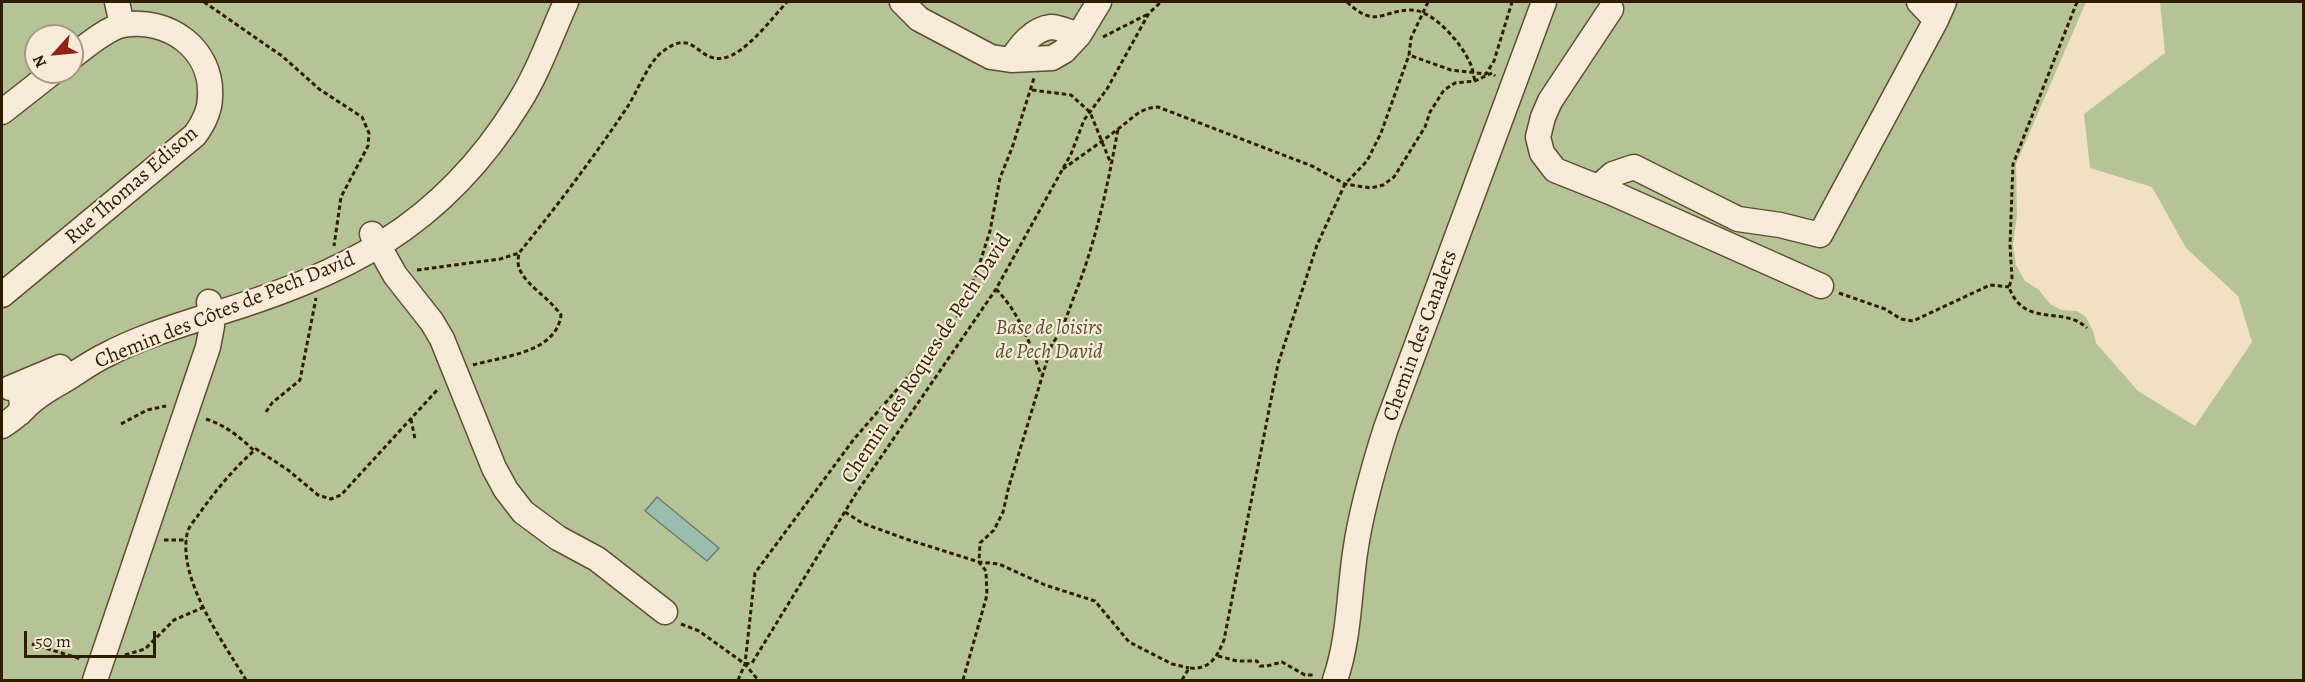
<!DOCTYPE html>
<meta charset="utf-8">
<style>
body{margin:0}
#map{position:relative;width:2305px;height:682px;overflow:hidden;background:#f1e0c4;font-family:Alegreya,serif}
canvas{display:block}
.frame{position:absolute;inset:0;border:3px solid #2e1c03;pointer-events:none}
.north{position:absolute;left:24px;top:24px;width:60px;height:60px;box-sizing:border-box;background:#f6ebd9;border:2px solid #a69883;border-radius:50%;rotate:243deg;font-size:16px;font-weight:700;line-height:24px;text-align:center;color:#2e1c03}
.north::after{content:'';display:block;margin:auto;width:21px;height:27px;background:#8f2418;clip-path:polygon(50% 0,100% 100%,50% 72%,0 100%)}
.scale{position:absolute;left:24px;top:631px;width:132px;height:27px;box-sizing:border-box;border:3px solid #2e1c03;border-top:0;padding-left:8px;font-size:18px;line-height:21px;white-space:nowrap;color:#2e1c03;-webkit-text-stroke:4px #f6ebd9;paint-order:stroke}
</style>
<div id="map">
<canvas width="2305" height="682"></canvas>
<div class="frame"></div>
<div class="north">N</div>
<div class="scale">50 m</div>
</div>
<script>
const ctx = document.querySelector('canvas').getContext('2d');
ctx.lineJoin = 'round';
function fill(path, color) {
  ctx.fillStyle = color;
  ctx.fill(path, 'evenodd');
}
function strokePath(path, color, width, dash) {
  ctx.strokeStyle = color;
  ctx.lineWidth = width;
  ctx.lineCap = dash ? 'butt' : 'round';
  ctx.setLineDash(dash || []);
  ctx.stroke(path);
}
function write(font, color, halo, rows, align = 'center') {
  ctx.font = font + ' Alegreya,serif';
  ctx.lineWidth = 4.5;
  ctx.setLineDash([]);
  ctx.textBaseline = 'middle';
  ctx.strokeStyle = halo;
  ctx.fillStyle = color;
  for (const [text, x, y, turn = 0] of rows) {
    ctx.save();
    ctx.translate(x, y);
    ctx.rotate((+turn || 0) * Math.PI / 180);
    ctx.textAlign = isNaN(turn) ? turn : align;
    if (halo) ctx.strokeText(text, 0, 0);
    ctx.fillText(text, 0, 0);
    ctx.restore();
  }
}
fill(new Path2D(`
 M2,2H2086L2016,164L2017,215L2013,245L2016,265L2025,281L2039,290L2050,304L2062,310L2077,311L2086,317L2093,331L2096,343L2138,391L2195,426L2252,342L2238,296L2186,248L2152,187L2090,168L2084,114L2165,53L2160,2H2303V680H2ZM36,36H72V72H36Z`), '#b6c397');
const water = new Path2D(`
 M657,497L719,548L707,561L645,511Z`);
fill(water, '#9bbdb0');
strokePath(water, '#6f7d6b', 1.5);
const minor = new Path2D(`
 M117,2L122,25
 M902,2L919,19L991,57L1011,60L1052,58L1064,51L1079,35L1099,2
 M1919,2L1936,20
 M1611,9L1550,101L1543,117L1538,137L1542,153L1555,170L1610,192L1821,286
 M1011,60C1020,46 1033,29 1051,27C1060,27 1071,33 1079,35
 M2,112L53,72
 M1598,187L1613,174L1634,167L1738,219L1780,225L1820,235L1936,20L1944,2
 M372,234L395,275L432,322L442,339L494,468L506,490L523,512L558,538L597,559L665,612
 M2,295L195,135C203,124 210,111 210,97C213,49 168,17 123,25C107,28 85,47 72,57
 M10,388L60,367
 M20,413C32,399 47,390 63,381C78,372 91,362 106,355C138,338 174,327 208,316C343,275 441,229 518,104C538,73 551,35 566,2
 M2,426C13,418 25,414 21,398
 M95,680L208,347L212,326L209,302
 M1335,680C1349,640 1349,595 1355,553C1361,510 1373,469 1386,428L1544,2`);
strokePath(minor, '#5f4d33', 27);
strokePath(new Path2D(`
 M204,2L282,56L319,89L362,117L369,133L368,146L341,197L334,246
 M1347,2C1376,29 1380,11 1410,10C1433,9 1462,44 1470,63C1473,68 1473,75 1475,81
 M1428,2L1411,38L1409,55L1451,70L1486,74L1494,61L1512,2
 M2077,2L2013,164L2010,245L2012,278L2009,287C2024,329 2063,305 2087,328
 M1103,37L1148,14
 M1032,90L1071,95L1090,112L1111,164
 M1063,169C1081,156 1100,143 1118,129C1132,119 1139,108 1158,107L1312,166L1345,184L1371,188L1383,185L1394,177L1425,127L1430,112L1444,90L1455,83L1475,81L1492,73L1495,76
 M417,270L500,259L519,253
 M996,289C1020,314 1030,343 1041,375
 M1839,293L1885,309L1901,319L1913,321L1990,285L2009,287
 M473,365C504,356 556,353 561,315C550,299 528,286 521,272C517,266 518,259 519,253C557,206 594,157 628,106C637,92 648,63 662,52C695,26 697,63 723,58C745,55 772,18 787,2
 M266,412L272,403L300,380L316,298
 M206,419C223,424 242,438 254,451
 M411,419L415,439
 M121,424L147,410L166,406
 M845,512L862,523L906,539L979,562L999,564L1045,585L1095,601L1129,642L1172,664L1189,668
 M164,540H187
 M681,624L699,631L745,664L758,680
 M32,644L81,659
 M125,655L145,649L174,620L204,607
 M1218,656L1237,661H1257L1260,666H1267L1282,662L1305,675H1314
 M745,664L752,663L857,492L996,289L1071,154L1084,120L1107,89L1149,13L1161,2
 M246,680C223,642 178,580 187,534C188,527 195,520 199,514C216,490 234,468 256,449L288,470L318,495L331,499L341,495L439,388
 M738,680L745,664L755,573L854,439L954,324L976,275L990,231L1000,178L1012,148L1034,78
 M963,680L987,595L986,571L979,562L980,543L994,530L1003,512L1009,486L1052,344C1064,328 1068,312 1075,294C1096,242 1108,184 1118,129
 M1182,680L1189,668C1210,670 1217,657 1224,640L1278,364L1317,245L1345,184L1367,161L1381,133L1409,55`), '#2e1c03', 3, [4.5, 3]);
strokePath(minor, '#f6ebd9', 24);
write('21px', '#2e1c03', '#f6ebd9', [
 ["Rue Thomas Edison",132,186,-41],
 ["Chemin des Côtes de Pech David",225,311,-22],
 ["Chemin des Canalets",1421,336,-70],
 ["Chemin des Roques de Pech David",927,359,-57]
]);
write('italic 21px', '#574e2f', '#f6ebd9', [
 ["Base de loisirs",1049,329],
 ["de Pech David",1049,353]
]);
</script>
